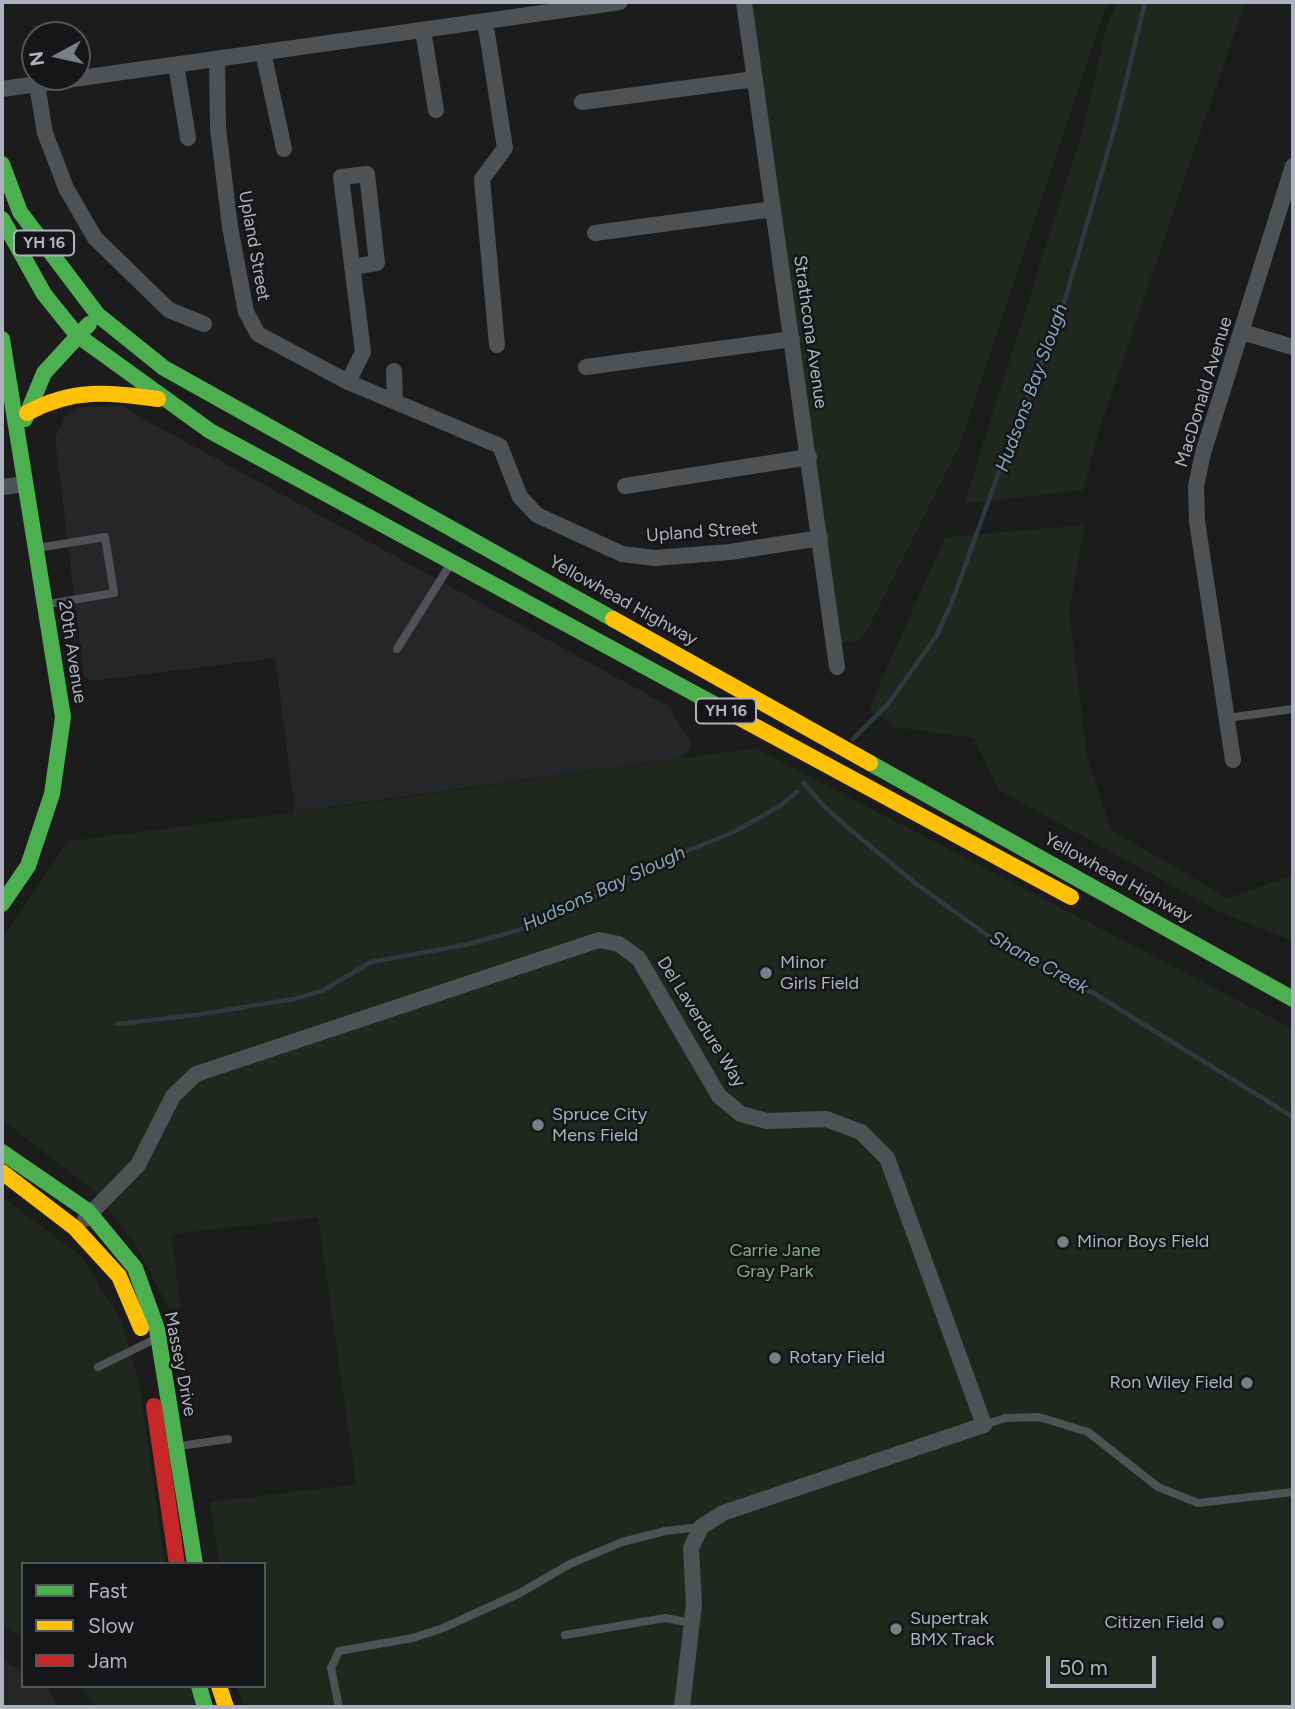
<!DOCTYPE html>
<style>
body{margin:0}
#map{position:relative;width:1295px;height:1709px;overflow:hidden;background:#1c1c1c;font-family:Figtree,sans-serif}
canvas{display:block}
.frame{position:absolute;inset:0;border:4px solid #adb4bd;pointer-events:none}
.legend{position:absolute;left:21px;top:1562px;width:245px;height:126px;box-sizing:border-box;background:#161618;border:2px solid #52555a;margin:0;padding:9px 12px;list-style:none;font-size:21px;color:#adb4bd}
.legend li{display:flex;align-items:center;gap:14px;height:35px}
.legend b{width:35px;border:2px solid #52555a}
.north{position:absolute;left:21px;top:21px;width:70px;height:70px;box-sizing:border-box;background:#161618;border:2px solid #52555a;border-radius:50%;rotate:262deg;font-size:19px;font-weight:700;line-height:28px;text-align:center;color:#adb4bd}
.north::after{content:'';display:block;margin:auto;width:24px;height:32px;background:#7a7f85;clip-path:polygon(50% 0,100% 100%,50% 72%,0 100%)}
.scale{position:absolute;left:1046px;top:1656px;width:110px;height:32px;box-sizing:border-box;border:4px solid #adb4bd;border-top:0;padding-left:9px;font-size:21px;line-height:24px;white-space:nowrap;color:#adb4bd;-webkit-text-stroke:5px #161618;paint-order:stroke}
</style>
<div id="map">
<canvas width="1295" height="1709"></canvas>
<div class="frame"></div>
<ul class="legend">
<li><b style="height:9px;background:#4caf50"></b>Fast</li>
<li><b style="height:9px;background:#ffc107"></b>Slow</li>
<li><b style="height:9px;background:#c62828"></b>Jam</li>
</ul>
<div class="north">N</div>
<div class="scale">50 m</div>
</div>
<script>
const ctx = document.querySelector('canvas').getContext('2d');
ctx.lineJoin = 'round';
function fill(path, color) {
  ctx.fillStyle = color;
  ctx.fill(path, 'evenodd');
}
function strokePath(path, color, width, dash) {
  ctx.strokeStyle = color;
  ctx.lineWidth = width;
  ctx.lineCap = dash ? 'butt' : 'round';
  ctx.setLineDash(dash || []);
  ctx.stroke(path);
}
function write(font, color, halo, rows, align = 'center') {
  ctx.font = font + ' Figtree,sans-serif';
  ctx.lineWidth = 5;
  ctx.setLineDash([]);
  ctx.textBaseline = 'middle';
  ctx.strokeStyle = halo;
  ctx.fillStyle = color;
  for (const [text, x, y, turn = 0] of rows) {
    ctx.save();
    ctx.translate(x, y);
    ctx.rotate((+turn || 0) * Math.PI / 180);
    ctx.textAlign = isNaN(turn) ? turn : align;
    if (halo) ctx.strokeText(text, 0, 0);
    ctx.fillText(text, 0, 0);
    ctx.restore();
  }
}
fill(new Path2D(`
 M123,406L144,419L669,706L692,745L681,758L295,812L275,658L93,681L84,676L55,438L65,417L78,407Z
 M2,1660L23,1672V1686L48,1687L58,1707H2Z`), '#262628');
fill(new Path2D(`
 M740,2H1109L1103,14L962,440L866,633L858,641L838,643Z
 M1118,2H1245L1099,430L1083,490L964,504L1084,126L1107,24Z
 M1085,525L1069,610L1087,757L1111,830L1228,898L1293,875V941L1220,912L999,790L974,738L894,727L869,708L945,537Z
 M755,748L1293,1029V1707H245L236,1686H264V1564H219L210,1502L356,1484L318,1218L171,1234L181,1308L170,1310L135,1244L96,1192L2,1120V940L68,841L344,806Z
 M2,1197L82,1257L122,1322L140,1388L165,1564H23V1638L2,1625Z
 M80,1686H191L198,1707H96Z`), '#1f271f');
strokePath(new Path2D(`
 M853,739L888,704L937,635L952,602L1013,433L1060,317L1116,123L1145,2
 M804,783L824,806L847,827L915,883L987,935L1026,959L1095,994L1293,1117
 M117,1024L196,1015L294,999L322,991L371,962L465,945L533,926L617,886L650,866L734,832L780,806L797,792`), '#2e3a3f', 4.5);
strokePath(new Path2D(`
 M37,548L105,537L114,593L48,604
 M397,649L448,568
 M1227,718L1293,709
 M98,1367L155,1339
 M984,1425L1005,1418L1039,1417L1088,1432L1158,1487L1198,1503L1293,1492
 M180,1446L228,1439
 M565,1635L665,1618L692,1623
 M339,1707L331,1668L339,1651L413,1638L443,1628L520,1593L570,1564L622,1542L665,1531L701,1527`), '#4f5255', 8);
strokePath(new Path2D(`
 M744,2L837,667
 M485,21L505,148L482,179L497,345
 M423,30L436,110
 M263,52L284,149
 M217,59L218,128L230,227L246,312L258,334L348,382L500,446L520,497L537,515L622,554L655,558L730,552L820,538
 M176,65L188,138
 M37,85L45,133L66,188L95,238L169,310L204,324
 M2,89L620,2
 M582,102L755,79
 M595,233L773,209
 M1242,332L1293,347
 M586,367L792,339
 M394,371L395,402
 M348,382L363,352L341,177L367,174L377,263L352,267
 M625,486L809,457
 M2,487L25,484
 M1233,760L1197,521L1196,486L1203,453L1293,166
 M85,1219L138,1165L173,1096L196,1074L599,940L619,944L639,959L719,1096L741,1114L767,1121L826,1119L861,1132L887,1158L984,1425L723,1513L701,1527L691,1548L694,1604L682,1707`), '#4f5255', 16);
strokePath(new Path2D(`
 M2,164L20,212L98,315L164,368L613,619
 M2,219L44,294L77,335L210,431L725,710
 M2,339L63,717L52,794L28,866L2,904
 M25,419L44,373L89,324
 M870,763L1293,999
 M2,1152L88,1211L135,1268L157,1329L195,1564
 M199,1686L205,1707`), '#4caf50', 16);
strokePath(new Path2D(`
 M27,413C72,388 109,392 158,399
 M613,619L870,763
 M725,710L1071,897
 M2,1172L75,1228L119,1276L141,1328
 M219,1686L226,1707`), '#ffc107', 16);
strokePath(new Path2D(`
 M154,1406L177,1564`), '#c62828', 16);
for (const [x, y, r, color] of [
 [766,973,7,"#7a7f85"],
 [538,1125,7,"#7a7f85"],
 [1063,1242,7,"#7a7f85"],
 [775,1358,7,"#7a7f85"],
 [1247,1383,7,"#7a7f85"],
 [1218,1623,7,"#7a7f85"],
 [896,1629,7,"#7a7f85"]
]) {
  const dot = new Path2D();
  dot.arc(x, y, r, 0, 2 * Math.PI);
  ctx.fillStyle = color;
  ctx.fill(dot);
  strokePath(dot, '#161618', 2.5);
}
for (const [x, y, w] of [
 [44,243,60],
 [726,711,60]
]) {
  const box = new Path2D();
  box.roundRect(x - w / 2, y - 12.5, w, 25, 5);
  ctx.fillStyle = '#161618';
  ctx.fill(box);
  strokePath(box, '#adb4bd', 2);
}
write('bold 16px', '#adb4bd', null, [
 ["YH 16",44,243],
 ["YH 16",726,711]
]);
write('18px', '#adb4bd', '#161618', [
 ["Upland Street",254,246,80],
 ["Strathcona Avenue",810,332,82],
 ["MacDonald Avenue",1204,392,-73],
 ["Upland Street",702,532,-4],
 ["Yellowhead Highway",623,601,29],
 ["20th Avenue",72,652,81],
 ["Yellowhead Highway",1118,878,29],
 ["Del Laverdure Way",701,1022,58],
 ["Massey Drive",180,1364,79]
]);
write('18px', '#adb4bd', '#161618', [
 ["Minor",780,963],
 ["Girls Field",780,984],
 ["Spruce City",552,1115],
 ["Mens Field",552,1136],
 ["Minor Boys Field",1077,1242],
 ["Rotary Field",789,1358],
 ["Ron Wiley Field",1233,1383,"right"],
 ["Supertrak",910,1619],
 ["BMX Track",910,1640],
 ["Citizen Field",1204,1623,"right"]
], 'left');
write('18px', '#87a884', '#161618', [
 ["Carrie Jane",775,1251],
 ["Gray Park",775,1272]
]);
write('italic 19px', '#83a8b8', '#161618', [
 ["Hudsons Bay Slough",1032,388,-70],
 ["Hudsons Bay Slough",604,889,-25],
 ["Shane Creek",1039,963,29]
]);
</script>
